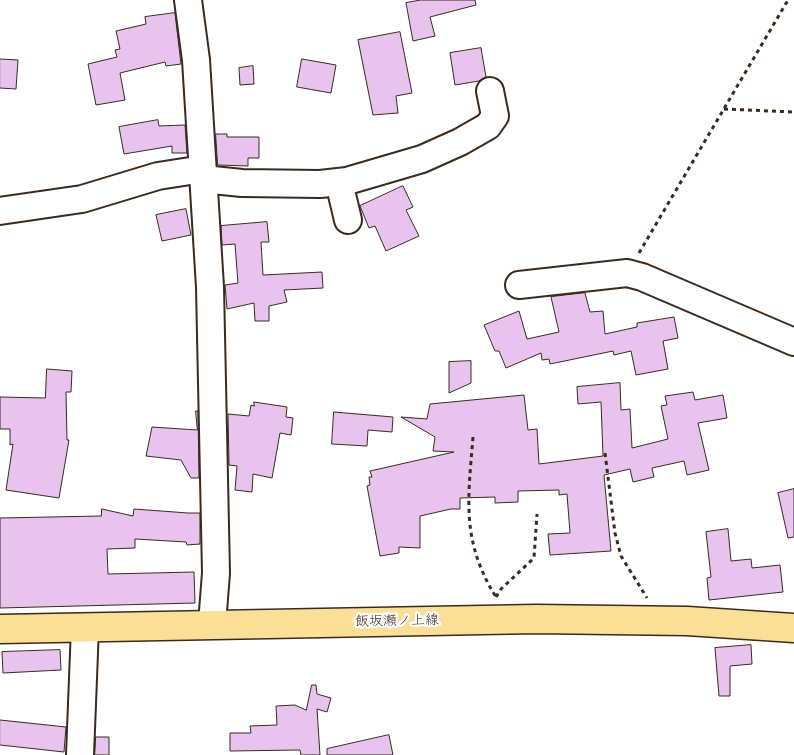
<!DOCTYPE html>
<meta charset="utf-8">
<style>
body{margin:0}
canvas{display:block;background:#fff}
</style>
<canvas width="794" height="755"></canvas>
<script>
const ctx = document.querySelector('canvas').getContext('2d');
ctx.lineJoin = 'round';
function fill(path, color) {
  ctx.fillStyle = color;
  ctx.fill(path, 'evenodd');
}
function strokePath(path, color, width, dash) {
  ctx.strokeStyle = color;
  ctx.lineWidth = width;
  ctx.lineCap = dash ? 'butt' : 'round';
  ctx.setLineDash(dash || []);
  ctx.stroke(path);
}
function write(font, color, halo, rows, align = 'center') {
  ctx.font = font + ' "Playpen Sans","Klee One",sans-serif';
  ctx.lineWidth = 4.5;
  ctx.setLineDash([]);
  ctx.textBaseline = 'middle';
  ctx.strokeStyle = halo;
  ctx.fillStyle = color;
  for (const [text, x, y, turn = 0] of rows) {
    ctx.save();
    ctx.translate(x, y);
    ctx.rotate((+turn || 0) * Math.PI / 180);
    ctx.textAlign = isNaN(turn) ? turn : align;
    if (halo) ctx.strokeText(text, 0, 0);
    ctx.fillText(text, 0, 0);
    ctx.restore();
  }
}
const building = new Path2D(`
 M421,0H475L476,5L430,17L435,36L413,41L406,3Z
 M175,13L181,64L166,66L165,62L120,73L125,100L96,105L88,64L117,57L115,50L120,49L116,31L146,24L145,17Z
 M400,32L412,93L396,96L398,113L373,115L358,40Z
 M481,48L486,77L479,81L455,85L450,53Z
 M0,59L18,60L16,89L0,88Z
 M302,59L336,65L331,93L297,87Z
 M253,66L254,84L240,85L239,68Z
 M158,120L159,126L185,125L187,153H172V146L124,154L119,127Z
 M216,134H227V137H259V158H248V166L218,165Z
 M403,186L413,207L406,210L419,236L386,251L375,226L369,228L360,206Z
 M186,209L191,235L162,241L156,215Z
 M267,222L269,242H261L263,275L322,272L323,288L284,290L287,302L269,306V321H255L254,303L227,309L225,285L238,283L235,244L222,245L221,226Z
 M585,293L590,312L603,311L605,334L637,327V323L674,317L678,338L663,341L668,369L636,375L631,351L614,355L613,351L550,364L549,359L542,360L541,353L506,368L499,351H495L484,325L519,311L527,339L559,332L551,297Z
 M471,361V383L449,393V362Z
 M47,369L72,371L71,392H66L67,440H69L59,498L6,490L13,444L10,445V429H0V397L45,398Z
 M620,383L621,410L630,409L632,448L668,439L661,406L667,405L665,396L693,392L695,400L723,395L727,418L698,423L709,470L687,475L684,461L652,468L654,477L633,482L630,469L604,475L611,551L550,555L548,534L570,533L567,494L559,495V490L518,491V502L495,503V497L460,498V509H451L420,516V548L399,547V553L380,556L367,486L370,485L369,477H372L370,471L454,452L433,451L435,437L401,417L427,419L430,404L524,395L528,430L537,429L539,464L603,456L601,402L578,404L577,387Z
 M254,402L287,407L286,417L293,418L291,435L280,433L272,478L253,474L252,492L235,490L237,466L229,465L228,414L249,416L251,405L254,406Z
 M196,411H198L199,478H191L181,460L146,456L152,427L197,430Z
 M334,412L393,417L392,432L368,430L367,446L332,444Z
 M794,489V537L788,538L778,493Z
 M102,509L133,516L134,509L188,513H200V544L187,545L186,542L135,539V548L107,549L108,574L194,572L195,603L0,608V518L101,516Z
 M728,529L731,561L751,559L752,568L780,565L783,592L709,600L707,578L711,577L706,532Z
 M751,645L752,664L730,666V696H719L715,648Z
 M60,650L61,670L3,673L2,652Z
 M312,685H316L317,694L331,698L327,712L317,709L320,755H301L300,750L230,751V733H251L250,726L277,725L276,706L295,705L306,710Z
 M0,720L66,727L64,752L0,745Z
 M389,735L393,755H327V749Z
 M96,737H109V755H95Z`);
fill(building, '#e7c3ed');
strokePath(building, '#3b2a1e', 1);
const minor = new Path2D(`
 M188,0L196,60L210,287L216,573L212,624
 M203,179L242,183L320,184L347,181L422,159L460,142L488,126L495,116L490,91
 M339,182L348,220
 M0,211L82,199L158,176L203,169
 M519,285L627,273L642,277L794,342
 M80,755L85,627`);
const major = new Path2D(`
 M0,629L536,619L687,621L794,628`);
strokePath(minor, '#3b2a1e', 30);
strokePath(major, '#3b2a1e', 31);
strokePath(new Path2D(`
 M724,109L794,112
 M639,253L788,0
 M473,437C468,499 461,541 496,597
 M605,453L615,533L621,556L647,598
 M496,597L501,589L534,558L537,514`), '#3b2a1e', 3, [4, 4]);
strokePath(minor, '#fff', 26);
strokePath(major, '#fbdf96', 28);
write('14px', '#3b2a1e', '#fff', [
 ["飯坂瀬ノ上線",397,621,-1]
]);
</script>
